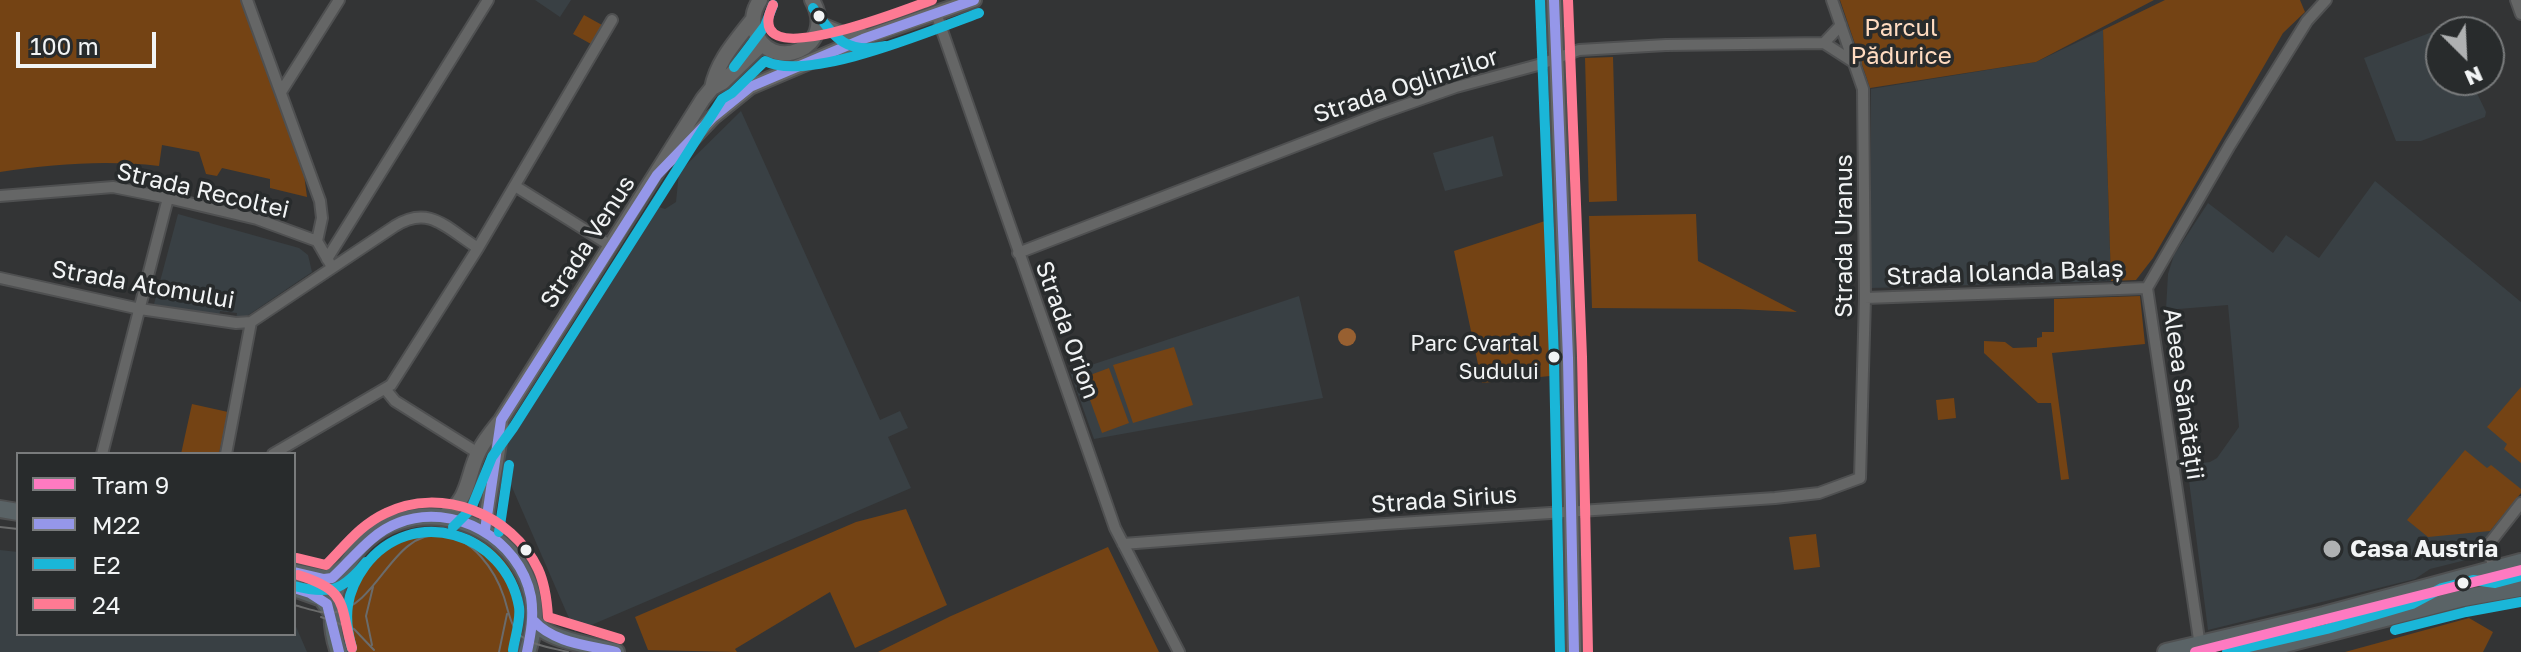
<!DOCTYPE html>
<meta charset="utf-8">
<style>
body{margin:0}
#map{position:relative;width:2521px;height:652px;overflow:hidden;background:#333435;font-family:"Golos Text",sans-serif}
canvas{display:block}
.legend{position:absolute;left:16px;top:452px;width:280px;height:184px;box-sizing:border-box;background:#282b2c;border:2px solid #797b7c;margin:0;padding:10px 14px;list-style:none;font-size:24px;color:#f2f4f5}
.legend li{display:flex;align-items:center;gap:16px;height:40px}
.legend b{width:40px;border:2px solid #797b7c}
.north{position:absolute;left:2425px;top:16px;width:80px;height:80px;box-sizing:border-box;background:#282b2c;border:2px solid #797b7c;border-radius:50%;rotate:156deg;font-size:22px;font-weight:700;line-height:32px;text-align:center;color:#f2f4f5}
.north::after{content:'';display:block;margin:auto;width:28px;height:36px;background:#afb1b2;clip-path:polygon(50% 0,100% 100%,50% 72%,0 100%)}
.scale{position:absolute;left:16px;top:32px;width:140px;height:36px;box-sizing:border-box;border:4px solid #f2f4f5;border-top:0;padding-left:10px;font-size:24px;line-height:28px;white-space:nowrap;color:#f2f4f5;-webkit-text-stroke:6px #282b2c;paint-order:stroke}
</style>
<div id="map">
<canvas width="2521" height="652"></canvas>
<ul class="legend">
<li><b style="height:10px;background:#fe7ac1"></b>Tram 9</li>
<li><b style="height:10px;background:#9597e9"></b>M22</li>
<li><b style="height:10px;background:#1ab6d8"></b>E2</li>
<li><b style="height:10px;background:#fe7a93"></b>24</li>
</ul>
<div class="north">N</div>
<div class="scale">100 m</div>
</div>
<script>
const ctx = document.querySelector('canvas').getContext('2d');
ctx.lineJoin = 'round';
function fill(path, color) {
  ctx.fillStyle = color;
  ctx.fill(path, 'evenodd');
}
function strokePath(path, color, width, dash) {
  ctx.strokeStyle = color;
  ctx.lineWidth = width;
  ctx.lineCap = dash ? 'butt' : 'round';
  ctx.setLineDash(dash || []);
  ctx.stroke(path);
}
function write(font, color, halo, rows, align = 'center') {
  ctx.font = font + ' "Golos Text",sans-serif';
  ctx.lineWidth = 7;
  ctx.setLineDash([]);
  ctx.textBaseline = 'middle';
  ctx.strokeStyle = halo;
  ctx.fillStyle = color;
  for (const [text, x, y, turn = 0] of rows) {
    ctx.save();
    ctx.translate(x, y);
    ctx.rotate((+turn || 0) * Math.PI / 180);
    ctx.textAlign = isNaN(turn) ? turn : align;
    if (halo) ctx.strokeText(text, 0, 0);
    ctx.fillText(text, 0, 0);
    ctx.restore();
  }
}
fill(new Path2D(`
 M535,0H571L560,17Z
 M2474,16L2480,32H2441V80H2486L2473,85L2486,112L2485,117L2421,141H2396L2364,58Z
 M2103,30L2111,281L1871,288V89L2036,62Z
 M741,111L880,420L900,411L908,428L888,437L911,488L575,632L498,455L580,316L591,306L656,206L665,209L676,202L679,172Z
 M1493,136L1503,176L1445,191L1433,153Z
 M2375,181L2521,302V493L2488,534L2478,557L2430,569L2415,579L2208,630L2187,465L2210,462L2217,458L2239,427L2228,305L2166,310L2168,274L2174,255L2208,203L2273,253L2286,235L2319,258Z
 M178,214L299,248L308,255L312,272L244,318L236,319L237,313L220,311L219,317L154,304Z
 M1299,296L1323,398L1094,439L1070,372Z
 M0,550L18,552V634H294V622L307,652H0Z`), '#394044');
fill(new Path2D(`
 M0,0H243L304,174L307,197L270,188V179L222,168L217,176L206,174L199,152L162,145L159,166C105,160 54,164 0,172Z
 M1840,0H2154L2036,62L1870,88Z
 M2165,0H2300L2305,12L2283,33L2153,258L2136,280L2111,281L2103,30Z
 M584,15L602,25L591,44L573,34Z
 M1613,57L1617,201L1589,202L1585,58Z
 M1696,214L1698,261L1797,312L1738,309L1592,308L1589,216Z
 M1551,219L1550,376L1482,383L1454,251Z
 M2140,296L2145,344L2052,353L2069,479L2061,480L2051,403H2038L1984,353V341L2005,342L2013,348L2037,347V338L2042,337V332H2054V299Z
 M1174,347L1193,405L1133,423L1113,365Z
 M1109,368L1129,423L1102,433L1082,378Z
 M2521,387V463L2504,449L2507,444L2487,427Z
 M1954,398L1956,418L1938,420L1936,400Z
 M192,404L228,412L219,454H181Z
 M2465,450L2487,468L2491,465L2521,489V493L2490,531L2428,537L2407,520Z
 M906,509L947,605L855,648L830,592L735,649L737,652L648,650L635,617L856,522Z
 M428,528C498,527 540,586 517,652H353C333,594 367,537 428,528Z
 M1816,534L1820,567L1794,570L1789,537Z
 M1108,547L1159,652H878L951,616Z
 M2469,618L2493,632L2483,652H2345Z`), '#744314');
fill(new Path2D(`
 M1338 337a9 9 0 1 1 18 0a9 9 0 1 1-18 0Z`), '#986031');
const street = new Path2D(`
 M247,0L320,201L322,218L317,241
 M2516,0L2521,14
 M936,13L1115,528L1179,652
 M1824,43L1841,25
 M281,92L339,0
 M515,186L611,246
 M0,196L113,187L168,198L257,219L317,241L332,267
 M1018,253L1376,115L1456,87L1538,65L1579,50L1666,45L1824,43L1855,63
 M327,259L488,0
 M0,278L140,309L236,323L251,322L395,226C430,204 447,229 478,248
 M1865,298L2147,288
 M386,390L395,401L478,453
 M102,454L168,198
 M226,454L251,322
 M273,454L391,385L478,248L612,20
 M1123,544L1385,524L1775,498L1819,493L1860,478L1865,298L1863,89L1832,0
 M2493,569L2489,544L2521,503
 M2200,646L2147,288L2230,145L2307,21L2326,0`);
const secondary = new Path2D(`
 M760,0C754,9 751,19 755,30C768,75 840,49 812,0
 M1554,0L1568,358L1574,652
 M819,24L843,34L864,36
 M855,41L974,0
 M712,88C717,61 736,41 753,19
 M674,158L713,117L750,87L863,39
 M444,516C471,497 466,477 479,451C485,439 493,430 501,420L703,99L712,88L723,82L762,44
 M485,530C488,493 500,456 501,420`);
const primary = new Path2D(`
 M0,509L18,512
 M294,572L328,579L343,568
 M294,588L322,598L332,613
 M534,621C546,640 594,646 616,652
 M339,652C330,627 330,599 342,574C396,460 570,531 527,652
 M2166,652L2324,615L2521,562
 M2254,652L2463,598L2521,588`);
strokePath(street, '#4f5051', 14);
strokePath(secondary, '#4f5051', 18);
strokePath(primary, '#4f5051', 20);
strokePath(street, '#656666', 10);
strokePath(secondary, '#656666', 14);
strokePath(primary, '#5a6366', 16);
strokePath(new Path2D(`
 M0,527L18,529
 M294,605C307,608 323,615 336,612C380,603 392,531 442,535C473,538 495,570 504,597C508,610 511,628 521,636C534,646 553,648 568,652
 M321,617L354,629L374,650
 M372,645L366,616L373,587
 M499,652L507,614`), '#6a6b6b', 2);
strokePath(new Path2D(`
 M1554,0L1568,358L1574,652
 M485,530L501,420L657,175L713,117L750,87L863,39L974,0
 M294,572L324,579L332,578C353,559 371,533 398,523C453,501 520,539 531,597C534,616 531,633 527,652
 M294,588L310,593L327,604L339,652
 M534,621C554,643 588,645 616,652`), '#9597e9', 10);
strokePath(new Path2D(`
 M1540,1L1554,358L1560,652
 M813,8C835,38 846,55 886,46
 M734,67L765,26L773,5
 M453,527L471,509L492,457L513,428L722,99L732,93L765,61C808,83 932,30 979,13
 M499,532L509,465
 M294,586C330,595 343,591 366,562
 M2395,630L2466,612L2521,602
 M352,648C343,617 346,592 365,566C411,504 506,532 519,607C521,620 515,637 513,650
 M2227,652L2327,629L2412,604L2442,588L2462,583L2473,580L2495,583L2521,576`), '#1ab6d8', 10);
strokePath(new Path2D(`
 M1568,0L1582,357L1588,652
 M773,5C770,12 766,21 770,29C785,58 907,9 932,0
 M297,558L326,565C346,545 360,525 386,513C441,486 512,514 538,569C545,584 547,600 548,617L620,639
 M298,575C349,591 339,603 352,648`), '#fe7a93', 10);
strokePath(new Path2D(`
 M2195,652L2521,570`), '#fe7ac1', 10);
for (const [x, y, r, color] of [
 [819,16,7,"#f2f4f5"],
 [1554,357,7,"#f2f4f5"],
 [2332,549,10,"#afb1b2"],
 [526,550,7,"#f2f4f5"],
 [2463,583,7,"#f2f4f5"]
]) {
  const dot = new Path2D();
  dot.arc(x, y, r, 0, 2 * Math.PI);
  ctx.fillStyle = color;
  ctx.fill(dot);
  strokePath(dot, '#282b2c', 3);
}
write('22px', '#f2f4f5', '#282b2c', [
 ["Parc Cvartal",1539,344],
 ["Sudului",1539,372]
], 'right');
write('24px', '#ffdbc0', '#282b2c', [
 ["Parcul",1901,28],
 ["Pădurice",1901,56]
]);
write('24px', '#f2f4f5', '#282b2c', [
 ["Strada Oglinzilor",1406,86,-18],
 ["Strada Recoltei",203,191,13],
 ["Strada Uranus",1844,236,-90],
 ["Strada Venus",588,242,-57],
 ["Strada Iolanda Balaș",2005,273,-2],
 ["Strada Atomului",143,285,10],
 ["Strada Orion",1067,330,70],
 ["Aleea Sănătății",2183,394,82],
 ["Strada Sirius",1444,500,-4]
]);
write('bold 24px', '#f2f4f5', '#282b2c', [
 ["Casa Austria",2350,549]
], 'left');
</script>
